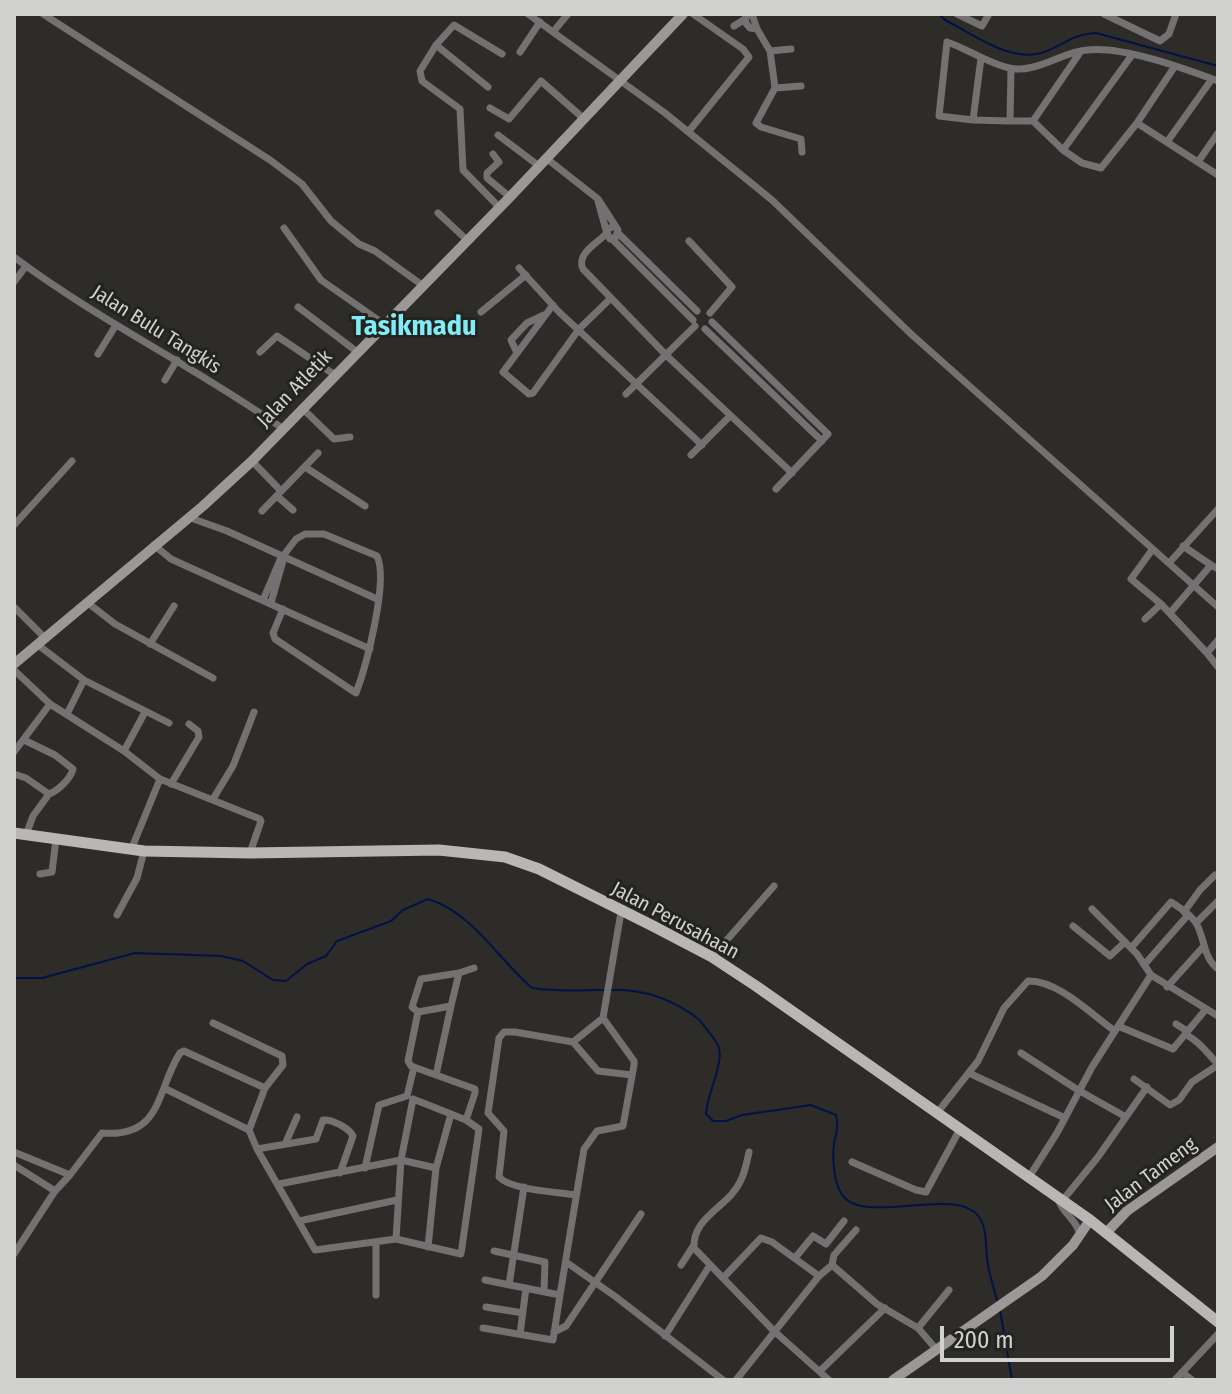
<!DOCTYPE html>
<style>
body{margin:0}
#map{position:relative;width:1232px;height:1394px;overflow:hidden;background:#2d2c29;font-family:"Fira Sans Condensed",sans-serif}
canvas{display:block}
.frame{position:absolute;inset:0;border:16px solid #d1d1cf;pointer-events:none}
.scale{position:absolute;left:940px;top:1326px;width:234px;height:36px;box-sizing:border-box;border:4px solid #d1d1cf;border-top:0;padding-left:10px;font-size:24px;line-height:28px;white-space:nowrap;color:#d1d1cf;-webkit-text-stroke:6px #232320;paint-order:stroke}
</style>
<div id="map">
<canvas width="1232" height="1394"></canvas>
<div class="frame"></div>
<div class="scale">200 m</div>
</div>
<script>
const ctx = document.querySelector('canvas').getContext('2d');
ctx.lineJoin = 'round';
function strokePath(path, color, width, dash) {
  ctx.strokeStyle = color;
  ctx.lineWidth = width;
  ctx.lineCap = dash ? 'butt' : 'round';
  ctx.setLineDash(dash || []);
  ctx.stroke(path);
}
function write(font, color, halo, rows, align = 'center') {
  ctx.font = font + ' "Fira Sans Condensed",sans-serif';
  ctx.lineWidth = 6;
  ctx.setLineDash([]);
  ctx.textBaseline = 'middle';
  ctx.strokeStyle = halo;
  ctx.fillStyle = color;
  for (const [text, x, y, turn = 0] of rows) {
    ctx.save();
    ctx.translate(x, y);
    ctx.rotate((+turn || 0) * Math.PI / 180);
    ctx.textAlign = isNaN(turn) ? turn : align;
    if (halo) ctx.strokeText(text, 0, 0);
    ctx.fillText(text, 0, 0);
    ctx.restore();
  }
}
strokePath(new Path2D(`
 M939,14L945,20C973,34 1012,64 1044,52C1066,44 1070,35 1096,33L1218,66
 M14,978H42L135,953L221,956L243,961L273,980L286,981L307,964L326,956L337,941L391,921L403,910L428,899C472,912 498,959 532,988C587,997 630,977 682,1008C692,1014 699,1018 705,1027C709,1033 717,1041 719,1048C723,1066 707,1094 706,1114L713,1121H726L742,1115L811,1105L836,1115C839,1126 836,1133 834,1144C832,1158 834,1181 841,1193C860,1228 956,1184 979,1217C988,1229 985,1250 988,1265C990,1277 994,1289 997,1300
 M1000,1310L1012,1380`), '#001247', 2);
strokePath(new Path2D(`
 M43,14L270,160L302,184L331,221L359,244L375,251L422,285
 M528,14L665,113L772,200L911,334L1218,607
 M747,14L745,22L750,28L757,29
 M752,14L757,29L770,51L774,80L775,88L756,123L761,127L801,139L802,152
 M957,14L982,26L989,14
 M1104,14L1160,41L1169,34L1176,14
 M734,26L745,19
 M553,32L568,14
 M436,45L454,25L502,54
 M770,51L791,49
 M520,52L540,22
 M1132,55L1063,150L1082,163L1101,168L1137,123L1218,175
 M981,58L973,120L1010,121
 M1011,69L1010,121H1033
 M488,87L436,45L420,71L422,81L460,109L463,170L499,207
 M775,88L801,86
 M490,108L509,119L541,81L583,118
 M973,120L939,116L947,42C968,49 987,63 1009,68C1036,74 1061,52 1087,50C1123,46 1183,68 1218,81
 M1137,123L1175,66
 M689,131L749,57L743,49L693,14
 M498,135L539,166
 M1167,142L1212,79
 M1063,150L1033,121L1081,51
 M493,154L499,162L487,173V178L510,197
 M546,158L598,199L618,230L616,237L610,239L606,230L614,226
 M1198,162L1218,133
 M598,201L606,230
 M438,213L467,240
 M284,228L321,280L384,324
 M618,233L697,311
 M606,234C596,244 576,254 583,269L667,356L792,473
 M612,239L693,320
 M689,241L732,287L710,313
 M14,257C99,321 196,367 282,428
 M519,268L559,312L702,445
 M14,282L26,266
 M553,305L503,372L529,394L533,393L579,329L610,299
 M298,307L356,351
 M481,312L526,275
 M712,322L828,434L776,489
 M705,329L822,441
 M260,352L277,336L335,375
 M517,353L511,340L527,323L544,315
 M98,354L116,325
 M165,380L177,360
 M626,394L695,326
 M302,408L334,439L350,437
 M691,455L730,416
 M252,461L281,491
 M305,467L365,506
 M277,496L293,510
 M262,511L318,453
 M188,517L227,531L377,599
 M14,525L72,461
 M154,545L171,559L370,649
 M1183,546L1211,565
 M1152,550L1131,579L1161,604L1207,653L1218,640
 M1169,563L1218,509
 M263,600L280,560L296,539L305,534H324L377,556C389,580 366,667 356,693L275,639L273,633L283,609
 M88,603L115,624L213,678
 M271,603L284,557
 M14,607L45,638
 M1170,613L1211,565L1218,569
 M1145,619L1161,604
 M150,644L174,606
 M38,645L84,680L169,723
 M1207,653L1218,667
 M14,670L50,704L124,751L160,779L260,819L261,821L250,853
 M67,714L84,680
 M24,740L55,755L73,769C71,778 58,791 49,794
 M124,751L145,712
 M14,752L50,704
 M14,774L26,778L49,794L33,816L26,835
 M171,784L199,737L198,731L189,724
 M213,799L233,766L254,712
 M131,850L160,779
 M40,874L52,872L56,839
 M1092,909L1137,954L1151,975
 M1184,912L1200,890L1215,875
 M117,915L137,878L144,851
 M1196,923L1218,901
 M1073,926L1110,956L1125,942
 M1131,948L1171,902C1179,907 1191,915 1196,923C1205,938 1203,958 1218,969
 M712,957L774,886
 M1144,965L1188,915
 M1167,987L1203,947
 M418,1012L412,1007L421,979L459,973
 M1176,1024L1187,1031
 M1118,1026L1173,1049L1206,1009
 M1185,1034C1200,1042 1206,1052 1218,1064
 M573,1042L598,1071L632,1075
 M1021,1053L1078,1090L1126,1117
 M969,1073L1065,1118
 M436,1075L451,1006
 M1134,1079L1170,1105L1179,1100L1192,1082L1218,1065
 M166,1089L249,1130L257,1149L315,1250L396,1239L461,1254L479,1129L466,1120L475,1093V1089L411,1066L408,1061L418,1012L451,1006L459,973L474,968
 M413,1099L451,1114
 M937,1113L978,1061L1004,1008L1028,981C1058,980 1092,1015 1115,1031
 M249,1130L265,1088
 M286,1142L297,1117
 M257,1149L316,1139L323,1120C332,1119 349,1128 353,1136L340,1173
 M14,1152L70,1175L55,1191
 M749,1152C747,1161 745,1173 740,1182C729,1206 692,1217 694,1248L774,1331L829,1380
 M852,1162L916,1190L926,1192L960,1129
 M14,1165L55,1191L14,1254
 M365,1168L379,1105L407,1096L414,1067
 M70,1175L102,1133C163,1138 156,1090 180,1053L184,1051L265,1088L283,1065L282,1056L213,1023
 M1029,1177L1057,1133L1092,1067L1151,975L1218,1016
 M279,1184L401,1160L436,1168
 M575,1195C557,1192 511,1190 499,1177L504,1131L488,1113L499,1038L504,1032H515L573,1042L603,1018L621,912
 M1058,1198C1061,1213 1077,1219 1080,1235
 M1062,1201L1098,1157L1147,1087
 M299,1221L397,1200
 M396,1239L401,1160L413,1099
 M376,1242V1295
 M428,1247L436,1168L451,1114L466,1120
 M494,1251L545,1262L544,1291
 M795,1258L813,1236L826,1244L844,1221
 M566,1262L616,1297L723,1380
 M681,1265L694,1245
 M832,1265L834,1255L856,1230
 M723,1278L761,1238L772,1242L819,1276
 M485,1280L560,1295L584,1149L597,1131L623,1126L634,1065V1061L603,1018
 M509,1285L524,1187
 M486,1307L523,1313
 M483,1328L553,1340L560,1295
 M918,1328L949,1290
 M554,1332L566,1326L641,1214
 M520,1334L526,1288
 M665,1336L710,1265
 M820,1371L885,1308
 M1182,1372L1192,1380
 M736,1380L819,1276L832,1265L877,1304L918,1328L936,1349
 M1175,1380L1218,1334`), '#737171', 7);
strokePath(new Path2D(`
 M14,664L203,506L252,461L510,197L683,14
 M1106,1233L1127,1211L1218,1147
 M893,1380L1042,1276L1073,1245L1090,1220`), '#9b9897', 10);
strokePath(new Path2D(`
 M14,833L144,851L250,853L439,850L505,857L539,869L653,926L712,957L756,986L1090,1220L1218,1322`), '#bab6b5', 11);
write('20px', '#d1d1cf', '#232320', [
 ["Jalan Bulu Tangkis",156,330,32],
 ["Jalan Atletik",295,389,-46],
 ["Jalan Perusahaan",675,921,28],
 ["Jalan Tameng",1151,1175,-37]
]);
write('bold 28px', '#81ecf6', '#232320', [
 ["Tasikmadu",414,327]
]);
</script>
